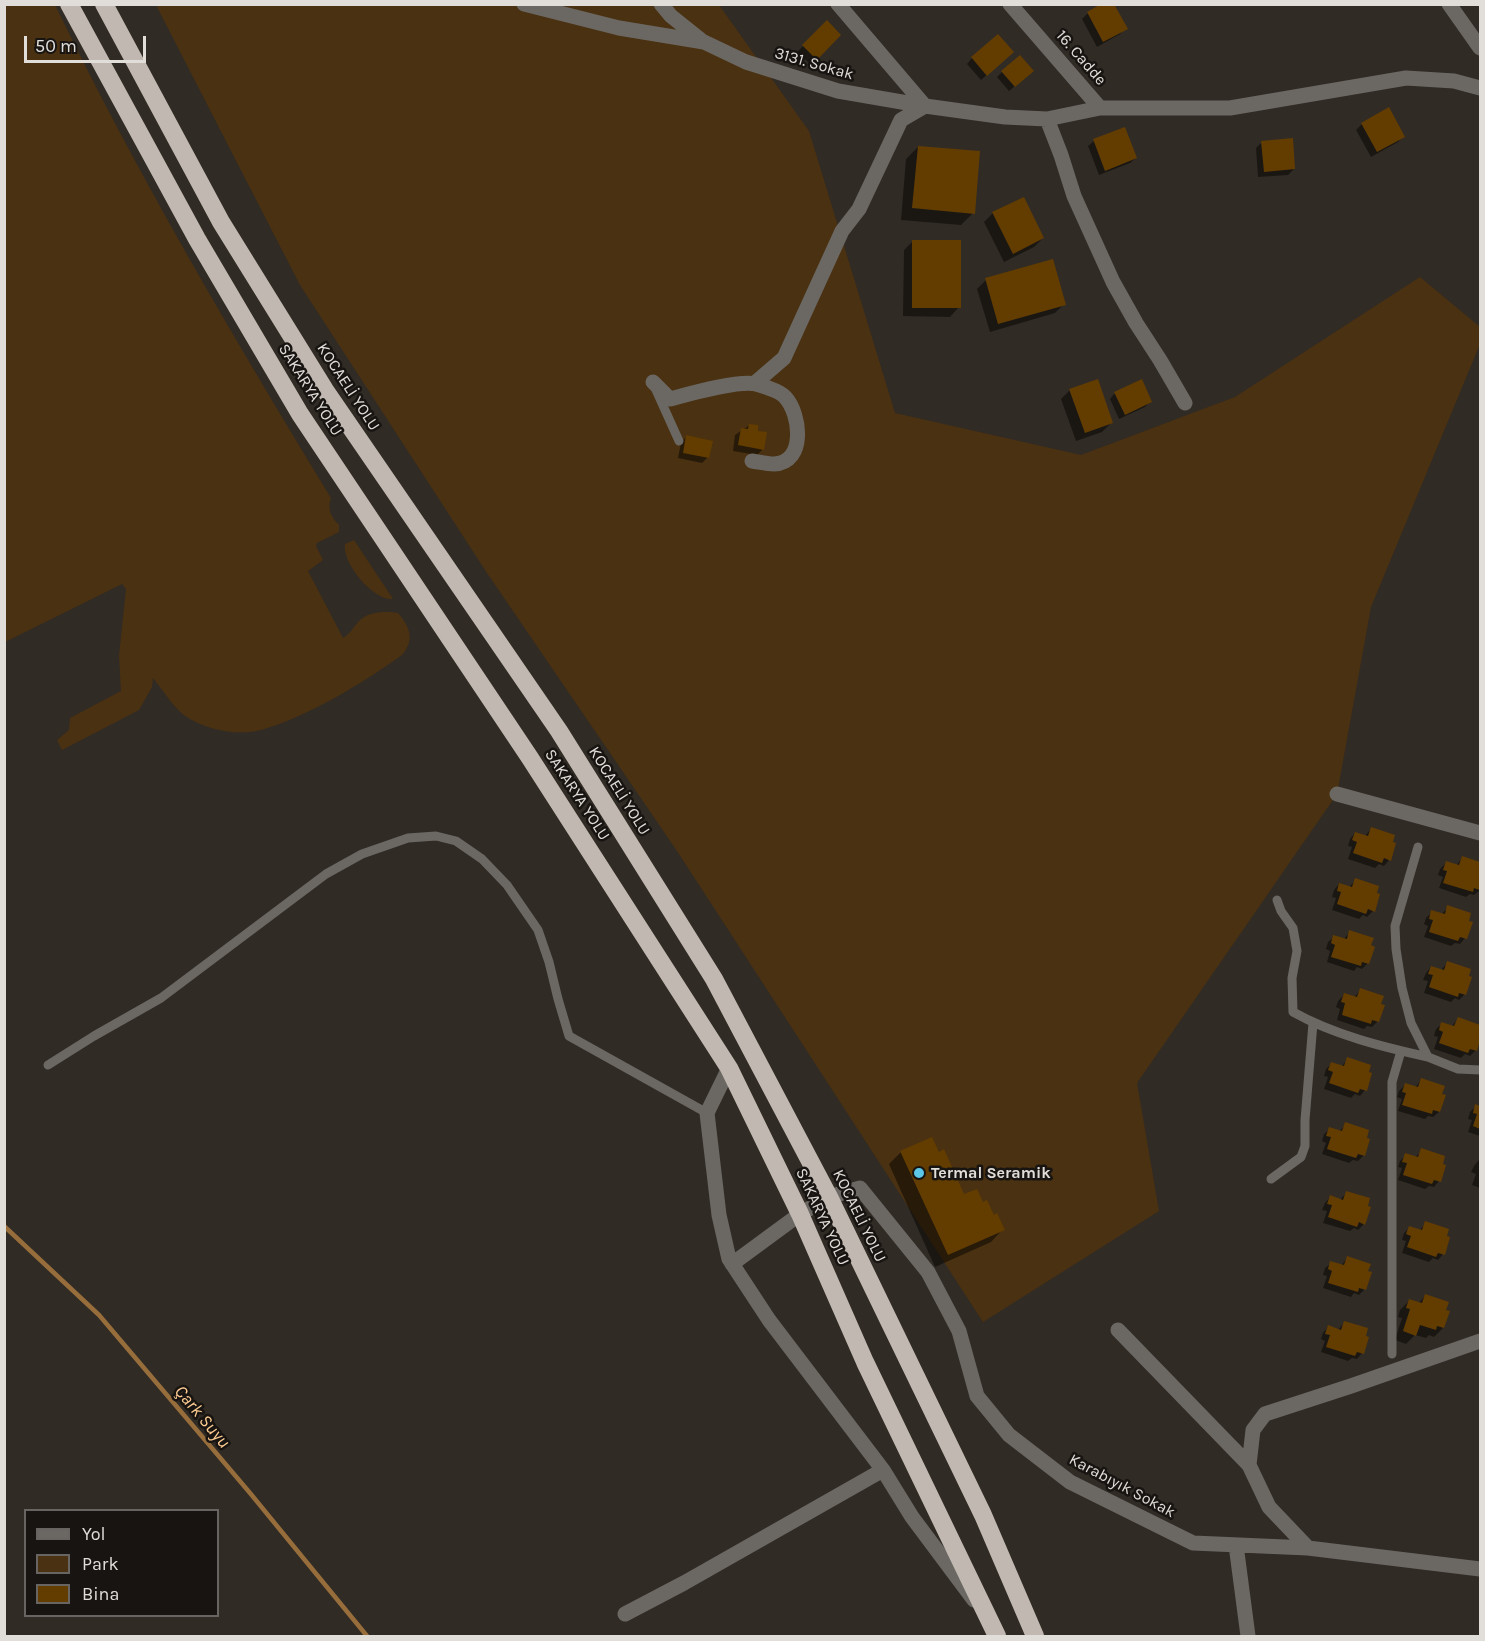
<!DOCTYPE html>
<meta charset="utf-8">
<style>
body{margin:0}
#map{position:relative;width:1485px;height:1641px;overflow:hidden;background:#312b25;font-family:Karla,sans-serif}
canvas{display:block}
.frame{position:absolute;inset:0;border:6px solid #e1ddd9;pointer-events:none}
.legend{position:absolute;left:24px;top:1509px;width:195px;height:108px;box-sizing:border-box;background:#171411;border:2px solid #686461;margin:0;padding:8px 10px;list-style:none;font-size:18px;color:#e1ddd9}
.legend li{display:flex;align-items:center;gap:12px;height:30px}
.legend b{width:30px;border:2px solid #686461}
.scale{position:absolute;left:24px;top:36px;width:122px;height:27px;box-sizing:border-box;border:3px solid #e1ddd9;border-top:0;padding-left:8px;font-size:18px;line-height:21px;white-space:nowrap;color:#e1ddd9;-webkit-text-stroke:4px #171411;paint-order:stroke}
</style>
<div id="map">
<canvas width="1485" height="1641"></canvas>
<div class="frame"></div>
<ul class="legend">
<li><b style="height:8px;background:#6b6864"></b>Yol</li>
<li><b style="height:16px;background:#4a3111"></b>Park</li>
<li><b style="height:16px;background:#633d00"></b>Bina</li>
</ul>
<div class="scale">50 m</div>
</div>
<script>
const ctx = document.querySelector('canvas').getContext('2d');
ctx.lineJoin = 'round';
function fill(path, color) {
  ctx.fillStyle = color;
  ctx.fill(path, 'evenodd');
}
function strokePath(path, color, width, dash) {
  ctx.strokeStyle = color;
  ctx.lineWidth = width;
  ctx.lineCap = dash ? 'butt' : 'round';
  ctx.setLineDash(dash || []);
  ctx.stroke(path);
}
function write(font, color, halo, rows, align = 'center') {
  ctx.font = font + ' Karla,sans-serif';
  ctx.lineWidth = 5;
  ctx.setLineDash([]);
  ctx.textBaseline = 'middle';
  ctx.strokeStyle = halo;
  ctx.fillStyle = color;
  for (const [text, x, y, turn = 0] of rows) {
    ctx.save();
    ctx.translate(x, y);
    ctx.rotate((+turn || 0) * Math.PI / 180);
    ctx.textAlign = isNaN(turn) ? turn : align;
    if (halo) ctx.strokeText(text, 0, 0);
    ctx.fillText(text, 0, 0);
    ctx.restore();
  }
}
fill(new Path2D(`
 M5,4L55,5C137,174 233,337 331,498C327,509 331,517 339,525V532L317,543L316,546L323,560L308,571L343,638C351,633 354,626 360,620C370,611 386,611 398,613C410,627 415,640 402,655C363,683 307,717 261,730C238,736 209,730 190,719C174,710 164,691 153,678L152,687L139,710L62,750L57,740L69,730L70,718L121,691L119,656L126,589L122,584L5,642Z
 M156,5H719L809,131L895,413L1081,455L1235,397L1420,277L1480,327V344L1371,607L1337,794L1137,1083L1159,1211L983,1322L677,851L487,573L300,285Z
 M354,540L393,599C373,601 342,563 345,544Z`), '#4a3111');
fill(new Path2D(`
 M1104,4L1126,28L1120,34L1097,47L1082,19L1088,13Z
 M827,22L839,35L810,64L797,52Z
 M972,58H1006L981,80L967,64Z
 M1002,72L1026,77L1009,91L997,77Z
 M1362,124L1403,136L1398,142L1371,157L1356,130Z
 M1094,141L1136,158L1130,163L1099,175L1088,146Z
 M1262,142L1294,169L1288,175L1258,177L1256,148Z
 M918,147L973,213L961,225L901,220L906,159Z
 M993,213L1043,238L1034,247L1004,262L984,222Z
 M913,241L959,307L950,317L903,316L904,250Z
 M986,280L1064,304L1055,313L990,332L977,289Z
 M1070,390L1111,423L1102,432L1076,441L1061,399Z
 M1115,393L1151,401L1145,407L1119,419L1110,399Z
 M750,425L763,449L757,455L733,451L735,435Z
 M686,437L708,457L702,463L678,458L681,443Z
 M1371,829L1389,860L1384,866L1379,864L1375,868L1348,859L1352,847L1348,846L1350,839L1355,833L1365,836Z
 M1462,858L1480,864V890L1474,895L1470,894L1466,897L1439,888L1443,877L1438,875L1440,869L1446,863L1456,866Z
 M1356,880L1373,911L1367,917L1363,915L1359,919L1332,910L1336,898L1332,897L1334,890L1339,884L1349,887Z
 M1448,907L1465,938L1460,944L1455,943L1451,946L1424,937L1428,926L1424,924L1426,918L1432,912L1441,915Z
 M1350,932L1368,963L1362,969L1357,967L1354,971L1327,962L1330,951L1326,949L1328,942L1334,937L1343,940Z
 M1448,962L1465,994L1459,1000L1455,998L1451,1002L1424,993L1428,981L1423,980L1426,973L1431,967L1441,970Z
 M1360,990L1378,1021L1372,1027L1367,1026L1364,1029L1337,1020L1340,1009L1336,1007L1338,1001L1344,995L1354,998Z
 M1458,1019L1480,1035L1476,1050L1470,1056L1465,1054L1461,1058L1434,1049L1438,1037L1434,1036L1436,1029L1442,1024L1451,1027Z
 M1348,1059L1365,1090L1360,1096L1355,1094L1351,1098L1324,1089L1328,1077L1324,1076L1326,1069L1332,1063L1341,1067Z
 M1421,1080L1444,1096L1439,1112L1433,1117L1428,1116L1425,1119L1398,1111L1402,1099L1397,1097L1399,1091L1405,1085L1415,1088Z
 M1476,1106L1480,1108V1136L1468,1132L1472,1120L1468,1119L1470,1112Z
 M1346,1124L1368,1140L1363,1156L1358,1161L1353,1160L1349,1163L1322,1154L1326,1143L1322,1141L1324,1134L1330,1129L1339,1132Z
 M1422,1150L1439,1181L1434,1187L1429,1186L1425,1189L1398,1180L1402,1168L1398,1167L1400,1161L1406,1155L1415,1158Z
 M901,1152L963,1196L982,1204L1003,1229L991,1242L935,1267L889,1164Z
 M1479,1160H1480V1188L1472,1185L1476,1174L1471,1172L1474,1166Z
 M1347,1192L1364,1224L1358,1230L1354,1228L1350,1231L1323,1223L1327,1211L1322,1210L1325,1203L1330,1197L1340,1200Z
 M1426,1223L1443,1254L1438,1260L1433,1258L1429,1262L1402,1253L1406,1241L1402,1240L1404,1233L1409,1228L1419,1231Z
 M1347,1258L1365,1289L1359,1295L1354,1293L1351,1297L1323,1288L1327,1276L1323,1275L1325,1268L1331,1263L1341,1266Z
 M1425,1296L1443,1328L1434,1337L1429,1335L1426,1338L1415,1335L1406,1344L1395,1340L1402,1318L1398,1317L1400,1310L1409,1301L1418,1304Z
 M1345,1322L1362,1353L1357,1359L1352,1358L1348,1361L1321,1352L1325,1341L1321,1339L1323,1333L1328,1327L1338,1330Z`), '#0007');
strokePath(new Path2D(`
 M4,1226L99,1315L250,1493L367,1636`), '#976e3b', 4.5);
fill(new Path2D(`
 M1101,4H1114L1128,29L1103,42L1087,12Z
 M827,20L841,35L817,60L802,45Z
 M998,34L1014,52L987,76L971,57Z
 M1020,55L1034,71L1015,87L1001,71Z
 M1389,107L1405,137L1377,152L1361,123Z
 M1125,127L1137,158L1105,171L1093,139Z
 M1293,138L1295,169L1264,172L1261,141Z
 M918,146L980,151L975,214L912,208Z
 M1024,197L1044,238L1013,254L992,212Z
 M912,240H961V308H912Z
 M1053,259L1066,305L998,324L985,278Z
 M1098,379L1113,423L1085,433L1069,389Z
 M1142,379L1152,402L1125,415L1114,392Z
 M749,424L758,425V431L767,432L764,450L738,445L741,428L748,429Z
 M686,435L713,441L709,458L683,453Z
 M1371,827L1395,835L1393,842L1396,843L1391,861L1384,858L1382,863L1353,853L1357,842L1352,840L1355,832L1368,836Z
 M1462,856L1480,862V890L1474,888L1473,892L1443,883L1447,871L1443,870L1446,861L1459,865Z
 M1355,878L1379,886L1377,893L1380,894L1375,912L1368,909L1366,914L1337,904L1341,892L1337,891L1339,883L1352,887Z
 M1447,905L1471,913L1469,921L1473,922L1467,939L1460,937L1458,941L1429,932L1433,920L1429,919L1431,910L1445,914Z
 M1349,930L1374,938L1371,945L1375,947L1369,964L1362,962L1361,966L1331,957L1335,945L1331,943L1333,935L1347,939Z
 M1447,961L1471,969L1469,976L1472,977L1466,995L1459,993L1458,997L1429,987L1433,975L1428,974L1431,966L1444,970Z
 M1360,988L1384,996L1381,1004L1385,1005L1379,1022L1372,1020L1371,1024L1342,1015L1345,1003L1341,1002L1344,993L1357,997Z
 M1458,1017L1480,1025V1040L1477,1051L1470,1049L1468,1053L1439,1043L1443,1032L1439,1030L1441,1022L1454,1026Z
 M1347,1057L1371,1065L1369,1072L1372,1073L1367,1091L1360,1089L1358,1093L1329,1083L1333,1072L1328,1070L1331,1062L1344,1066Z
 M1421,1078L1445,1086L1442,1094L1446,1095L1440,1112L1433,1110L1432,1114L1402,1105L1406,1093L1402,1092L1405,1083L1418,1087Z
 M1475,1104L1480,1106V1129L1473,1126L1477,1114L1473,1113Z
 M1345,1122L1369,1130L1367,1138L1370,1139L1365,1156L1358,1154L1356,1158L1327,1149L1331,1137L1326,1136L1329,1127L1342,1131Z
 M932,1137L939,1152L944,1149L964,1194L977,1189L983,1202L987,1200L994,1215L997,1213L1005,1230L948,1255L900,1151Z
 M1421,1148L1445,1156L1443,1164L1446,1165L1441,1182L1434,1180L1432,1184L1403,1175L1407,1163L1402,1162L1405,1153L1418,1157Z
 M1346,1191L1370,1198L1368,1206L1371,1207L1365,1225L1359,1222L1357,1227L1328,1217L1332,1205L1327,1204L1330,1195L1343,1200Z
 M1425,1221L1449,1229L1447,1236L1450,1237L1445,1255L1438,1253L1436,1257L1407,1247L1411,1236L1406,1234L1409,1226L1422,1230Z
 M1347,1256L1371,1264L1368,1271L1372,1272L1366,1290L1359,1288L1358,1292L1328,1283L1332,1271L1328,1269L1330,1261L1344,1265Z
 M1425,1294L1449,1302L1446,1310L1450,1311L1444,1328L1437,1326L1436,1330L1420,1325L1416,1336L1403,1331L1410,1309L1406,1308L1409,1299L1422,1303Z
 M1344,1321L1368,1328L1366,1336L1369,1337L1364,1354L1357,1352L1355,1356L1326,1347L1330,1335L1325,1334L1328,1325L1341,1330Z`), '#633d00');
strokePath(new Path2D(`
 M656,390L679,441
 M1418,847L1395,926L1396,949L1402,988L1411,1023L1428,1057L1458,1069L1480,1070
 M1277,900L1281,911L1293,928L1297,951L1292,978L1293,1012C1334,1035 1383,1047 1428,1057
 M48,1065L94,1036L161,998L326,874L362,854L408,838L436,836L456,841L482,859L507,885L538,930L549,962L558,999L569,1036L707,1113
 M1271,1179L1301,1157L1305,1146V1120L1313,1023
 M1392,1354V1082L1401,1051`), '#6b6864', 9);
strokePath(new Path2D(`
 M524,4L619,28L704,42L746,62L838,91L925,106L1005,117L1047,119L1100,108H1230L1406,78L1454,81L1480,88
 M661,4L671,16L701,40
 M1010,4L1100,108
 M1449,4L1480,48
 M1047,119L1061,155L1074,196L1113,282L1136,323L1160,360L1185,403
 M653,382L670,399C689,394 738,380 756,384C763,386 780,391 785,397C801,414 806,463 774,464C767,464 759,462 752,461
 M755,383L784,358L842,231L859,209L901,120L925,106L838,4
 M1337,794L1480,833
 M729,1068L707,1113L719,1215L729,1259L769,1320L883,1470L912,1517L974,1600
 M732,1264L800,1214L829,1197L860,1188L928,1272L959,1331L977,1396L1009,1435L1070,1482L1193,1543L1308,1548L1480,1569
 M1118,1330L1249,1465
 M1236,1545L1248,1636
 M1308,1548L1269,1507L1249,1465L1253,1430L1265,1414L1351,1386L1480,1341
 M625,1614L684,1583L883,1470`), '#6b6864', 15);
strokePath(new Path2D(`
 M69,4L197,239L300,414L530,758L729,1068L800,1214L865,1362L997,1636
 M104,4L221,222L325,390L559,731L714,979L829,1197L983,1515L1035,1636`), '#c1b9b1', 18);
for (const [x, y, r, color] of [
 [919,1173,6,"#5cc7e7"]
]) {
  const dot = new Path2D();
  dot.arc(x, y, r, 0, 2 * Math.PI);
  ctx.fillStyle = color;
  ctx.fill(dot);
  strokePath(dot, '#171411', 2);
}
write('16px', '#e1ddd9', '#171411', [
 ["16. Cadde",1081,58,49],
 ["3131. Sokak",814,64,16],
 ["KOCAELİ YOLU",348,387,57],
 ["SAKARYA YOLU",310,390,58],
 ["KOCAELİ YOLU",619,791,58],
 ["SAKARYA YOLU",577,795,57],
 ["KOCAELİ YOLU",859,1216,64],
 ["SAKARYA YOLU",822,1217,65],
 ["Karabıyık Sokak",1122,1486,28]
]);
write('bold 16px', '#e1ddd9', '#171411', [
 ["Termal Seramik",931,1173]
], 'left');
write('italic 18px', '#fccb91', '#171411', [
 ["Çark Suyu",202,1417,50]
]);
</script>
